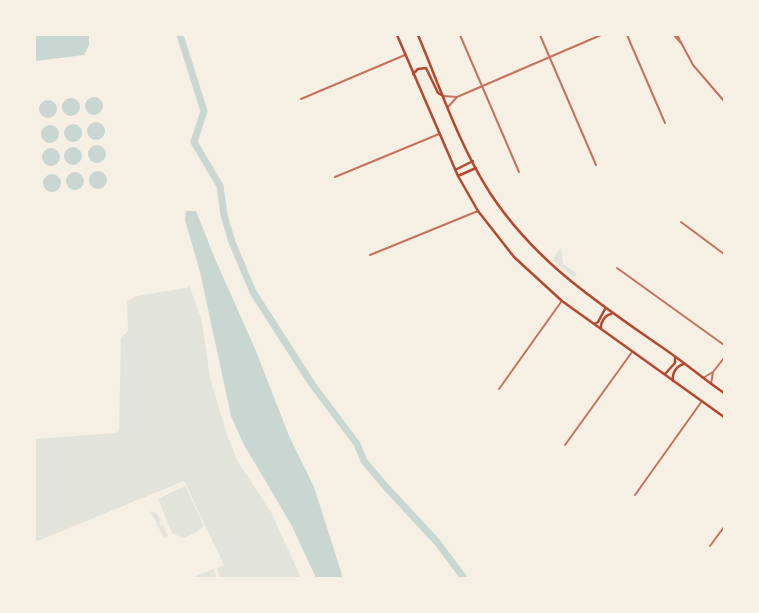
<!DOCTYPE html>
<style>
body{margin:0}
#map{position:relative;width:759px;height:613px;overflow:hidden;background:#f6efe4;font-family:"DM Sans",sans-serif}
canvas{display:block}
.frame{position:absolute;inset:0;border:36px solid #f6efe4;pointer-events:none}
</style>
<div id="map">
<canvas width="759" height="613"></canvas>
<div class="frame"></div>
</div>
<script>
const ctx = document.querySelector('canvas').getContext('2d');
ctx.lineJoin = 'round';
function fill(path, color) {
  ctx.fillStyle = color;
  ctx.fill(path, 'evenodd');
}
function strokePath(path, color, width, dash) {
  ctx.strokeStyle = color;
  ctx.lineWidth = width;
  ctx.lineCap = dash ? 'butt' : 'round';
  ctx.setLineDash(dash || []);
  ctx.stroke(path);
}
fill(new Path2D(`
 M561,248L563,264L577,274L574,278L554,261L553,258Z
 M189,285L202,321L210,378L227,435L238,462L271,512L301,578H220L217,569L224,565L184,481L35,542V439L116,433L119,430L121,338L128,331L127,301L136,296L187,288Z
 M185,486L204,526L197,532L183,538L172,533L158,499Z
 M150,511L157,513L161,520L159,522L161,526L163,525L168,536L164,538Z
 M214,569L217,578H191Z`), '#e2e4dc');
fill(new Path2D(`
 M35,35H89V45L84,55L35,61Z
 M85 106a9 9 0 1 1 18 0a9 9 0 1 1-18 0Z
 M62 107a9 9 0 1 1 18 0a9 9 0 1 1-18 0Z
 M39 109a9 9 0 1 1 18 0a9 9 0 1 1-18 0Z
 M87 131a9 9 0 1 1 18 0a9 9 0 1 1-18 0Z
 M64 133a9 9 0 1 1 18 0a9 9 0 1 1-18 0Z
 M41 134a9 9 0 1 1 18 0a9 9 0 1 1-18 0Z
 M88 154a9 9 0 1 1 18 0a9 9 0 1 1-18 0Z
 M64 156a9 9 0 1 1 18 0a9 9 0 1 1-18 0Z
 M42 157a9 9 0 1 1 18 0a9 9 0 1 1-18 0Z
 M89 180a9 9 0 1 1 18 0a9 9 0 1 1-18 0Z
 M66 181a9 9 0 1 1 18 0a9 9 0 1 1-18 0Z
 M43 183a9 9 0 1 1 18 0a9 9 0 1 1-18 0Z
 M186,211H196L215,259L256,351L289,436L314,487L343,578H316L292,526L243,443L231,416L200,272L185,220Z`), '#c9d6d2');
strokePath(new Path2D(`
 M180,35L204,111L194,142L220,186L224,215L232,242L253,292L312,384L357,444L364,461L386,487L437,542L464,578`), '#c9d6d2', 7);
strokePath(new Path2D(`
 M460,35L519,172
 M540,35L596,165
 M627,35L665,123
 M301,99L405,55
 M335,177L439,134
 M681,222L724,254
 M370,255L478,211
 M617,268L724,345
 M499,389L561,302
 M565,445L632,352
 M635,495L702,401
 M710,546L724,527`), '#c5725c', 2);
strokePath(new Path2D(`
 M674,35L681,43
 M677,35L693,65L724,101
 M443,96L457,97
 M448,107L457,97L601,35
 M703,378L713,372L724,358
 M711,384L713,372`), '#c5725c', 2);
strokePath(new Path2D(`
 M397,35L458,176L478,211L514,257L562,301L724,417
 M418,35C440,87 459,145 490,193C538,266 603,306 673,355C690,367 706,381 724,393
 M413,74L418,69L426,68L438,93L443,96
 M455,170L473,161
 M458,176L476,168
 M594,324L598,322L605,309
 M601,329C600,323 605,315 611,314
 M665,374L675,363V357
 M673,381C672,373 676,366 684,364`), '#b5482f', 2.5);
</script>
